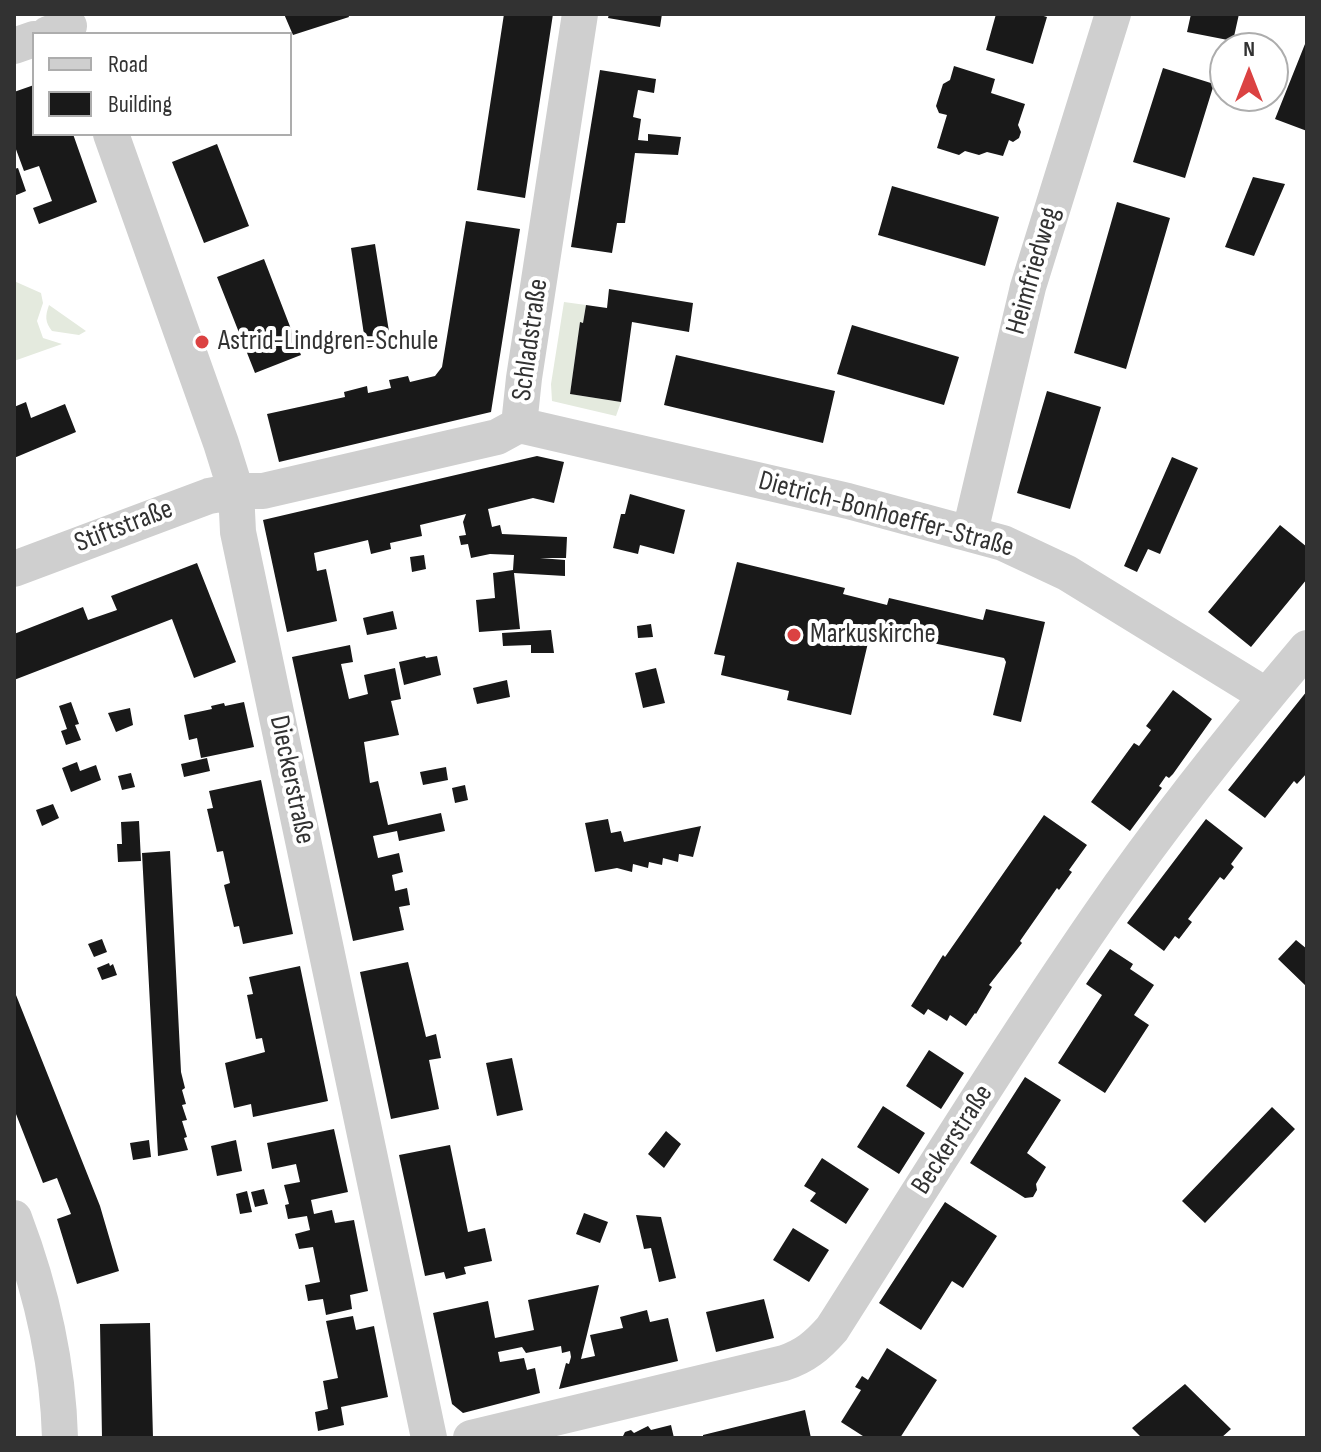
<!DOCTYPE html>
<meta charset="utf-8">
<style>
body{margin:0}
#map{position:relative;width:1321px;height:1452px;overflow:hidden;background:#fff;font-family:"Sofia Sans Condensed",sans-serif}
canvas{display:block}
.frame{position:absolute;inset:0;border:16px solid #323232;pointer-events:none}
.legend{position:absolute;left:32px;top:32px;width:260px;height:104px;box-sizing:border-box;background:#fff;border:2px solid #adadad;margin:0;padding:10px 14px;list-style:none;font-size:24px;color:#323232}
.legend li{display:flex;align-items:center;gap:16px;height:40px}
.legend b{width:40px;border:2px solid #adadad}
.north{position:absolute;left:1209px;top:32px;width:80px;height:80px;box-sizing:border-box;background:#fff;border:2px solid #adadad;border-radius:50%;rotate:0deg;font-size:22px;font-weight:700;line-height:32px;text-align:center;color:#323232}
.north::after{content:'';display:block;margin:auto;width:28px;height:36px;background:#db4242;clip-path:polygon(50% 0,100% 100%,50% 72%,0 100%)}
</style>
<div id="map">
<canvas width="1321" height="1452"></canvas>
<div class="frame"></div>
<ul class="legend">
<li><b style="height:10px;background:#cfcfcf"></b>Road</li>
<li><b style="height:22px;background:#191919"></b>Building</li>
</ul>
<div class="north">N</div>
</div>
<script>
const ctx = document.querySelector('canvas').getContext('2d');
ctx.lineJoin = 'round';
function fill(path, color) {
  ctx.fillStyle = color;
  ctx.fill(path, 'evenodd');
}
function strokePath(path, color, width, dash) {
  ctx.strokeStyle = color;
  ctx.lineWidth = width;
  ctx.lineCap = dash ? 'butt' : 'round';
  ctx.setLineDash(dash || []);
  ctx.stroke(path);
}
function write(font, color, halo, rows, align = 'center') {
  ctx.font = font + ' "Sofia Sans Condensed",sans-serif';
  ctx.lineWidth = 8;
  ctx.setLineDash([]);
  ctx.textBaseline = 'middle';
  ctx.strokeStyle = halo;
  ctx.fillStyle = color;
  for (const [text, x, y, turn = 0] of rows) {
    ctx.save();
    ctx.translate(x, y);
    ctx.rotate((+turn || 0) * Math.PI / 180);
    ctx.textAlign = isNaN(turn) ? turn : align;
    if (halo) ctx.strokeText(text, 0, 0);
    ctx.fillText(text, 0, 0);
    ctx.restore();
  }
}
fill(new Path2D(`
 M14,281L41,293L43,303L37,321L43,338L62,344L14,361Z
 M564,302L586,305L583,323H580L570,394L621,402L616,416L552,401L551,384Z
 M49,305L86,331L79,335L52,331C45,322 45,316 49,305Z`), '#e4eade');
fill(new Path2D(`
 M284,14H348L349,17L293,35Z
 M504,14H553L525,198L477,190Z
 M609,14H662L660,27L608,18Z
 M996,14H1037L1047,17L1033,64L986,50Z
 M1191,14H1239L1233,41L1187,32Z
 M1307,39V131L1275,119Z
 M954,66L995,79L991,93L1025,104L1018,125L1021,132L1019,138L1013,142L1009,140L1003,156L987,152L979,155L965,151L959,155L937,148L947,115L939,113L936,106L943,84L950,80Z
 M1163,68L1214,84L1185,178L1133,162Z
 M600,70L656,79L654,93L638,90L633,117L641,119L638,140L648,141V134L681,137L678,155L635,153L625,223H617L612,253L571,247Z
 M34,85V134H73L97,202L39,224L33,208L52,201L39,166L24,171L14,144V92Z
 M217,144L249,226L204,243L172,162Z
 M18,168L26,191L14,196V169Z
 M1253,177L1285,184L1254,256L1225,247Z
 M892,186L999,217L985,266L878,235Z
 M1117,202L1170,218L1126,369L1074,353Z
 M466,221L520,229L491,412L279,462L267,414L345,397L344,392L367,386L368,393L391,388L389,380L408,376L410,382L435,376L442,367Z
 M375,244L391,344L366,348L351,248Z
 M264,259L301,355L255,373L217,277Z
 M609,289L693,303L689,332L632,322L621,402L570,394L580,322L583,323L586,305L607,308Z
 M852,325L959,357L944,405L837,374Z
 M676,355L835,391L823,443L664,405Z
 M1047,391L1101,407L1070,509L1017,493Z
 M26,402L31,418L65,404L76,432L14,458V407Z
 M537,456L564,462L554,503L533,498L488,509L492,527L500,525L502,534L567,537L566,558H540L565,560V576L514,573L520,629L479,632L476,600L495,598L493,573L513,570L514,555L490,554L471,558L468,544L461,545L459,536L466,535L463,522L466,514L420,525L422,536L390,543L391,549L371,554L368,540L314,553L317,571L326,569L337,621L287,632L263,520Z
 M1172,457L1198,468L1160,554L1148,549L1137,572L1124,566Z
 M630,494L685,510L674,554L640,545L638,554L613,548L621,514H625Z
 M1280,525L1307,547V579L1251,647L1208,612Z
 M424,555L426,569L412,572L410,557Z
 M737,562L845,588L843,594L887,605L889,598L983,620L986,609L1045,622L1021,722L993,715L1006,662L1004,658L871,630L851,715L787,700L789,691L721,675L725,656L714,654Z
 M197,563L236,662L194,678L172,619L14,680V634L83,607L88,620L117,610L111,596Z
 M393,611L397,629L367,635L363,618Z
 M651,624L653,637L638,638L637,626Z
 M551,630L554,653H531V645L503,646L502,633Z
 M350,645L353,662L341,664L349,699L368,694L364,675L395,668L401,699L391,701L399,735L364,742L370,783L378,781L388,825L441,813L445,831L399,841L397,831L373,836L378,858L399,853L403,872L392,875L395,891L407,888L410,905L399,907L404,930L353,941L292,657Z
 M425,656L426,658L437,656L441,675L404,685L399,662Z
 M656,668L665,703L643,708L635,673Z
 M507,680L510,697L477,704L473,688Z
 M1173,690L1212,719L1173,774L1169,778L1166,776L1159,786L1162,788L1130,831L1091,802L1134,743L1139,746L1151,730L1146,726Z
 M1307,691V773L1297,784L1294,781L1265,818L1228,790Z
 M71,702L79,724L75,725L81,740L66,745L61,731L67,729L59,706Z
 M244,702L254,747L201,758L197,738L189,740L184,715L212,709L211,706L224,703L225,706Z
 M130,708L133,725L116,732L108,713Z
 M207,758L210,771L184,777L181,764Z
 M77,762L80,771L96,765L101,780L71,792L62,768Z
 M446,767L448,780L423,785L420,772Z
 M131,773L135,787L122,790L118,776Z
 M261,780L293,934L243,944L239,926L234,927L224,885L230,883L223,851L217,852L207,809L213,808L209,791Z
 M465,785L468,800L455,803L452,788Z
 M53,804L59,818L42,826L36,810Z
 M1044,815L1087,845L1069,870L1072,872L1059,890L1057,888L1020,941L1022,943L989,985L992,987L976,1014L975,1013L966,1026L950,1015L947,1021L928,1009L924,1015L911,1006L943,955L945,957Z
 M608,819L611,833L621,831L624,842L701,826L693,857L679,854L678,862L663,858L662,865L649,862L648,868L633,864L632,872L617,868L595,872L585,823Z
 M1206,819L1243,848L1231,864L1234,867L1224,880L1220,877L1188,919L1192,922L1179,939L1175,936L1164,951L1127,923Z
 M139,821L141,861L118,862L117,844H122L121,822Z
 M170,851L181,1072L185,1088L182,1090L186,1104L182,1105L187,1120L182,1121L187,1137L184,1138L188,1150L158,1156L142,853Z
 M102,939L107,952L94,957L88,944Z
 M1296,940L1307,949V987L1278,959Z
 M1110,949L1133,964L1130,969L1154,985L1134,1015L1149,1025L1105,1093L1058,1063L1102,995L1086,984Z
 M408,962L426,1037L436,1034L441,1058L429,1060L439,1109L391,1119L360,972Z
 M109,963L110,966L113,964L117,975L102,980L97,968Z
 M300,966L328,1101L253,1117L251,1104L234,1108L225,1063L265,1052L262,1038L256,1039L247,995L253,994L249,977Z
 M14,990L100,1206L119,1271L77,1284L57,1219L71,1214L57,1178L43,1183L14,1109Z
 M929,1050L964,1073L941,1109L906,1086Z
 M512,1058L523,1110L497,1116L486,1063Z
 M1025,1077L1061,1100L1027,1153L1046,1167L1036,1184L1037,1190L1033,1197L1025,1198L970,1163Z
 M883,1106L925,1133L899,1174L857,1147Z
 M1272,1107L1295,1129L1205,1223L1182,1201Z
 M334,1129L348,1192L311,1200L314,1214L332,1210L335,1223L354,1220L368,1291L350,1295L352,1309L326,1315L323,1299L308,1301L305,1285L320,1282L313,1247L299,1249L295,1234L310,1230L307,1216L288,1219L285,1205L289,1204L284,1185L300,1182L296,1164L272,1169L267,1143Z
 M666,1131L681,1144L664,1168L648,1154Z
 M149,1140L151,1157L133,1160L130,1143Z
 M236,1140L242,1171L217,1176L211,1146Z
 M450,1145L468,1232L485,1228L492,1261L464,1267L466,1274L446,1279L444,1272L425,1276L399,1155Z
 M822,1158L869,1189L846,1224L810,1201L816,1193L804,1186Z
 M264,1189L268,1204L255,1207L251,1192Z
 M247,1191L252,1212L240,1214L236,1194Z
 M945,1202L997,1236L963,1288L952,1281L921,1330L879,1303Z
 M584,1213L608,1222L600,1243L576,1234Z
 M636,1215L661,1217L676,1278L659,1282L651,1248L644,1249Z
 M793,1228L829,1250L809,1282L773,1260Z
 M599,1285L581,1359L595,1356L590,1335L623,1328L620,1317L647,1310L650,1322L668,1318L678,1361L559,1389L566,1363L569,1364L571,1357L570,1351L562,1353L561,1346L526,1353L522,1347L498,1352L500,1362L524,1358L527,1370L535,1368L540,1393L463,1413L452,1404L433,1313L488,1301L495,1338L534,1330L528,1300Z
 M764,1299L774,1338L716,1352L706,1312Z
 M353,1316L356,1330L374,1326L388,1397L341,1407L344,1425L318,1431L315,1412L328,1409L323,1381L338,1378L326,1321Z
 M150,1323L153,1438H102L100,1324Z
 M887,1348L937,1380L900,1438H866L841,1422L861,1390L855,1387L862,1376L868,1380Z
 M1185,1384L1231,1429L1221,1438H1142L1132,1428Z
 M805,1410L811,1438H703V1435Z
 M671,1425L674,1438H622L625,1432L631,1430L634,1433L648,1426L651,1430Z`), '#191919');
strokePath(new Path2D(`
 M48,34L69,26
 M14,46L34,39
 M111,134L221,443L236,491L238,532L429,1438
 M519,425L848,501L1003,543L1067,573L1267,696
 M519,425L524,378L580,14
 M970,532L1028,287L1113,14
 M14,569L209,496L236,491H263L497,437L519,425
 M14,1218C41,1289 58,1362 60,1438
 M471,1438L784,1363C805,1356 817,1346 832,1329C920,1191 1006,1051 1099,916C1163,823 1234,734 1307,648`), '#cfcfcf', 36);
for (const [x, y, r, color] of [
 [202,342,8,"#db4242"],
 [794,635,8,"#db4242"]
]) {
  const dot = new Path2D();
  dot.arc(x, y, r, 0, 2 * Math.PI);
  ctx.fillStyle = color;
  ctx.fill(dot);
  strokePath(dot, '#fff', 3);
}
write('28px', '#323232', '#fff', [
 ["Heimfriedweg",1034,271,-74],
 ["Schladstraße",531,340,-82],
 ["Dietrich-Bonhoeffer-Straße",886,515,15],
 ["Stiftstraße",124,527,-21],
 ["Dieckerstraße",291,780,78],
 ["Beckerstraße",953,1140,-57]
]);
write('28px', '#323232', '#fff', [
 ["Astrid-Lindgren-Schule",218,342],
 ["Markuskirche",810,635]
], 'left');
</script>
